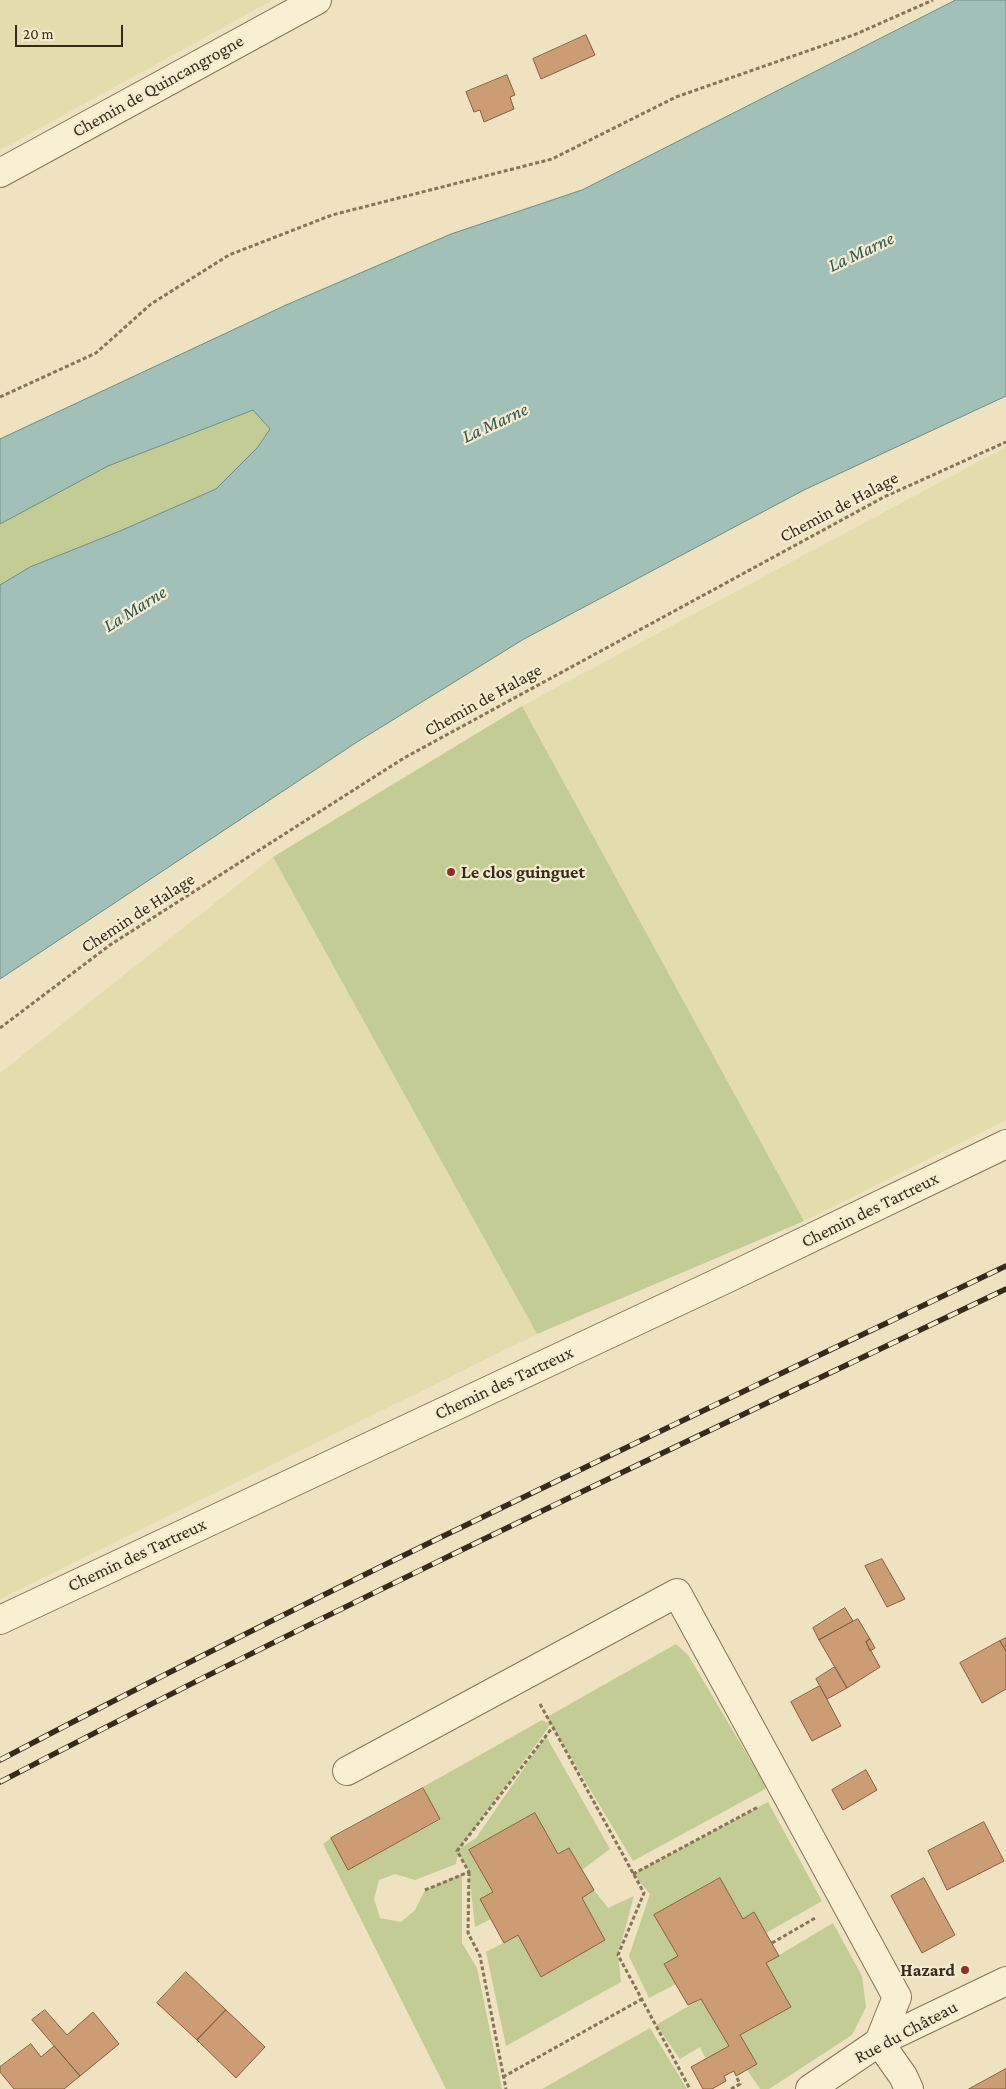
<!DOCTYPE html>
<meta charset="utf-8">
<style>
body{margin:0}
#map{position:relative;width:1006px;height:2089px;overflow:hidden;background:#eee2c0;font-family:"Crimson Pro",serif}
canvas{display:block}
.scale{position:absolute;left:15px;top:25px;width:108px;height:22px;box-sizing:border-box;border:2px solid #362a1c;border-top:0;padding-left:6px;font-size:15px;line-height:18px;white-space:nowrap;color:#362a1c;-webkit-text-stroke:4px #f5eccf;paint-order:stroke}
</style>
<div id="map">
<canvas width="1006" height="2089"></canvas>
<div class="scale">20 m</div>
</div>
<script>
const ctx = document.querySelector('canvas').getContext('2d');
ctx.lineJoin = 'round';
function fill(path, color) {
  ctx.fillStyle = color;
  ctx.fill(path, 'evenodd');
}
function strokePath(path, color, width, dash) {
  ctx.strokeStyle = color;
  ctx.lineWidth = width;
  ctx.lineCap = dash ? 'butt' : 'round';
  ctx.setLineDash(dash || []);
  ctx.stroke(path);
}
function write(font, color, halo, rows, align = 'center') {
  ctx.font = font + ' "Crimson Pro",serif';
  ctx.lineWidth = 4.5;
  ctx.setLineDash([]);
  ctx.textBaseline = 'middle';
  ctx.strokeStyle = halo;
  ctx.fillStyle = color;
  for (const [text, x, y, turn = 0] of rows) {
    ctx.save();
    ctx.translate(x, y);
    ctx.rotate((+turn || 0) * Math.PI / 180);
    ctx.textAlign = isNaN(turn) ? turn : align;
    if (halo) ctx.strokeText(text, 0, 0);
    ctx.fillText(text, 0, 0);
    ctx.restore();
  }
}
fill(new Path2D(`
 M0,0H273L0,150Z
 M1006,447V1120L804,1221L522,706Z
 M273,857L537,1334L0,1599V1073Z`), '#e3ddad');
fill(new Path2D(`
 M253,410L270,429L257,448L216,489L120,531L30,567L0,585V524L108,466Z
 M522,706L804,1221L537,1334L273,857Z
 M676,1644L688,1655L767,1788L633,1861L551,1724L459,1849L476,1838L546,1736L610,1849L582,1870L569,1848L558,1854L535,1813L470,1850L493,1892L480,1899L491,1919L475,1927L469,1872L458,1852L456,1864L415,1880L395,1874L379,1880L374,1899L380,1918L401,1922L415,1910L425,1890L462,1874V1943L477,1968L502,2089H446L323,1844L331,1838L348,1870L440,1820L423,1787L542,1720L550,1724L547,1717Z
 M768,1802L822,1901L766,1933L754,1912L743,1919L719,1878L655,1915L678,1956L664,1964L676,1984L649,1998L629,1956L650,1894L633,1874Z
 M594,1890L608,1908L634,1896L618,1955L621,1982L506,2046L486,1952L518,1935L541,1977L605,1940L582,1898Z
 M833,1923L862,1976L866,2007L852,2035L769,2089H760L747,2070L757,2064L740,2035L791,2007L766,1963Z
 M701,1999L729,2046L706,2059L700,2047L680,2059L656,2025Z
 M650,2028L687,2089H542Z`), '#c3cc94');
const water = new Path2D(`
 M956,0H1006V396L804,490L524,639L357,742L0,979V585L30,567L120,531L216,489L257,448L270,429L253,410L108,466L0,524V439L286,305L451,234L582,190Z`);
fill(water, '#a3c0b8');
strokePath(water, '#6a8d86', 1);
const building = new Path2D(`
 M586,35L595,55L541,79L533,59Z
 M507,75L515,95L510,97L514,109L484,122L480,110L474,112L466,92Z
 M882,1559L905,1599L887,1607L865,1566Z
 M845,1608L853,1621L819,1640L813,1628Z
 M858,1619L870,1639L866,1642L880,1667L847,1688L819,1640Z
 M1006,1638V1651L1000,1641Z
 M870,1639L875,1648L870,1651L866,1642Z
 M1000,1641L1006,1651V1689L982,1703L960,1663Z
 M835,1667L847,1688L827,1699L816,1679Z
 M820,1686L841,1726L812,1741L791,1702Z
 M866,1770L877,1790L843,1810L832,1790Z
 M423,1788L440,1819L348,1870L331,1838Z
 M535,1813L558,1854L569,1848L594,1890L582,1898L605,1940L541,1977L518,1935L504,1943L480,1899L493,1892L469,1850Z
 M984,1822L1004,1861L947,1890L928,1851Z
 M720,1878L743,1919L754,1912L766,1933L779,1956L766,1963L791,2007L740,2035L757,2064L736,2076L734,2071L724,2076L726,2081L712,2089H703L691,2067L729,2046L701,1999L688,2005L664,1964L678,1956L654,1915Z
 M924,1878L955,1935L922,1953L891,1896Z
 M186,1972L226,2010L197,2040L157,2003Z
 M45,2010L67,2035L93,2012L119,2044L80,2076L32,2020Z
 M226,2010L265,2047L236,2078L197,2040Z
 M31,2044L41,2057L54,2046L80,2076L64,2089H14L0,2072V2067Z
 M1006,2069V2089H969Z`);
fill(building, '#cc9d75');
strokePath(building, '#865e3e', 1);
const street = new Path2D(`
 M0,173L317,0
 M0,1620L728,1278L1006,1144
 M347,1771L677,1593L897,1997L879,2042
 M879,2042L903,2076L909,2089
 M810,2089L879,2042L1006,1981`);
strokePath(street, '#877358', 30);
strokePath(new Path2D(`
 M0,397L96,353L151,304L229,255L332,215L552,159L676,97L856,34L933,0
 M0,1028L110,945L404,758L884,497L1006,442
 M540,1704L644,1893L618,1955L690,2089
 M469,1872L468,1933L480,1956L506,2089
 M633,1874L758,1807
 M425,1890L469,1872L457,1851L552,1728
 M772,1943L817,1917
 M503,2077L642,1999
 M731,2089L740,2084L736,2076`), '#877358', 3, [4, 2.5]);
strokePath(street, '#f9efd3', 28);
const rail = new Path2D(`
 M0,1760C331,1586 669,1427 1006,1266
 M0,1782C331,1609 669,1450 1006,1289`);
strokePath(rail, '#362a1c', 5.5);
strokePath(rail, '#f5eccf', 4, [11]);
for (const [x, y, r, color] of [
 [451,872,5,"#962c28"],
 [965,1970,5,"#962c28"]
]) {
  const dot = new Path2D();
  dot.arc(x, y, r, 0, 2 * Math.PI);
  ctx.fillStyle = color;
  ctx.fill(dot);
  strokePath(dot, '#f5eccf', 2);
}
write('18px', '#362a1c', '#f5eccf', [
 ["Chemin de Quincangrogne",158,86,-29],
 ["Chemin de Halage",839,507,-28],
 ["Chemin de Halage",483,700,-29],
 ["Chemin de Halage",138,913,-33],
 ["Chemin des Tartreux",870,1210,-26],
 ["Chemin des Tartreux",504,1383,-25],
 ["Chemin des Tartreux",137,1555,-25],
 ["Rue du Château",906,2032,-28]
]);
write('bold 18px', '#362a1c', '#f5eccf', [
 ["Le clos guinguet",461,872],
 ["Hazard",955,1970,"right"]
], 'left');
write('italic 19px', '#2c5655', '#f5eccf', [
 ["La Marne",861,252,-25],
 ["La Marne",495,423,-25],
 ["La Marne",135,609,-32]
]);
</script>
